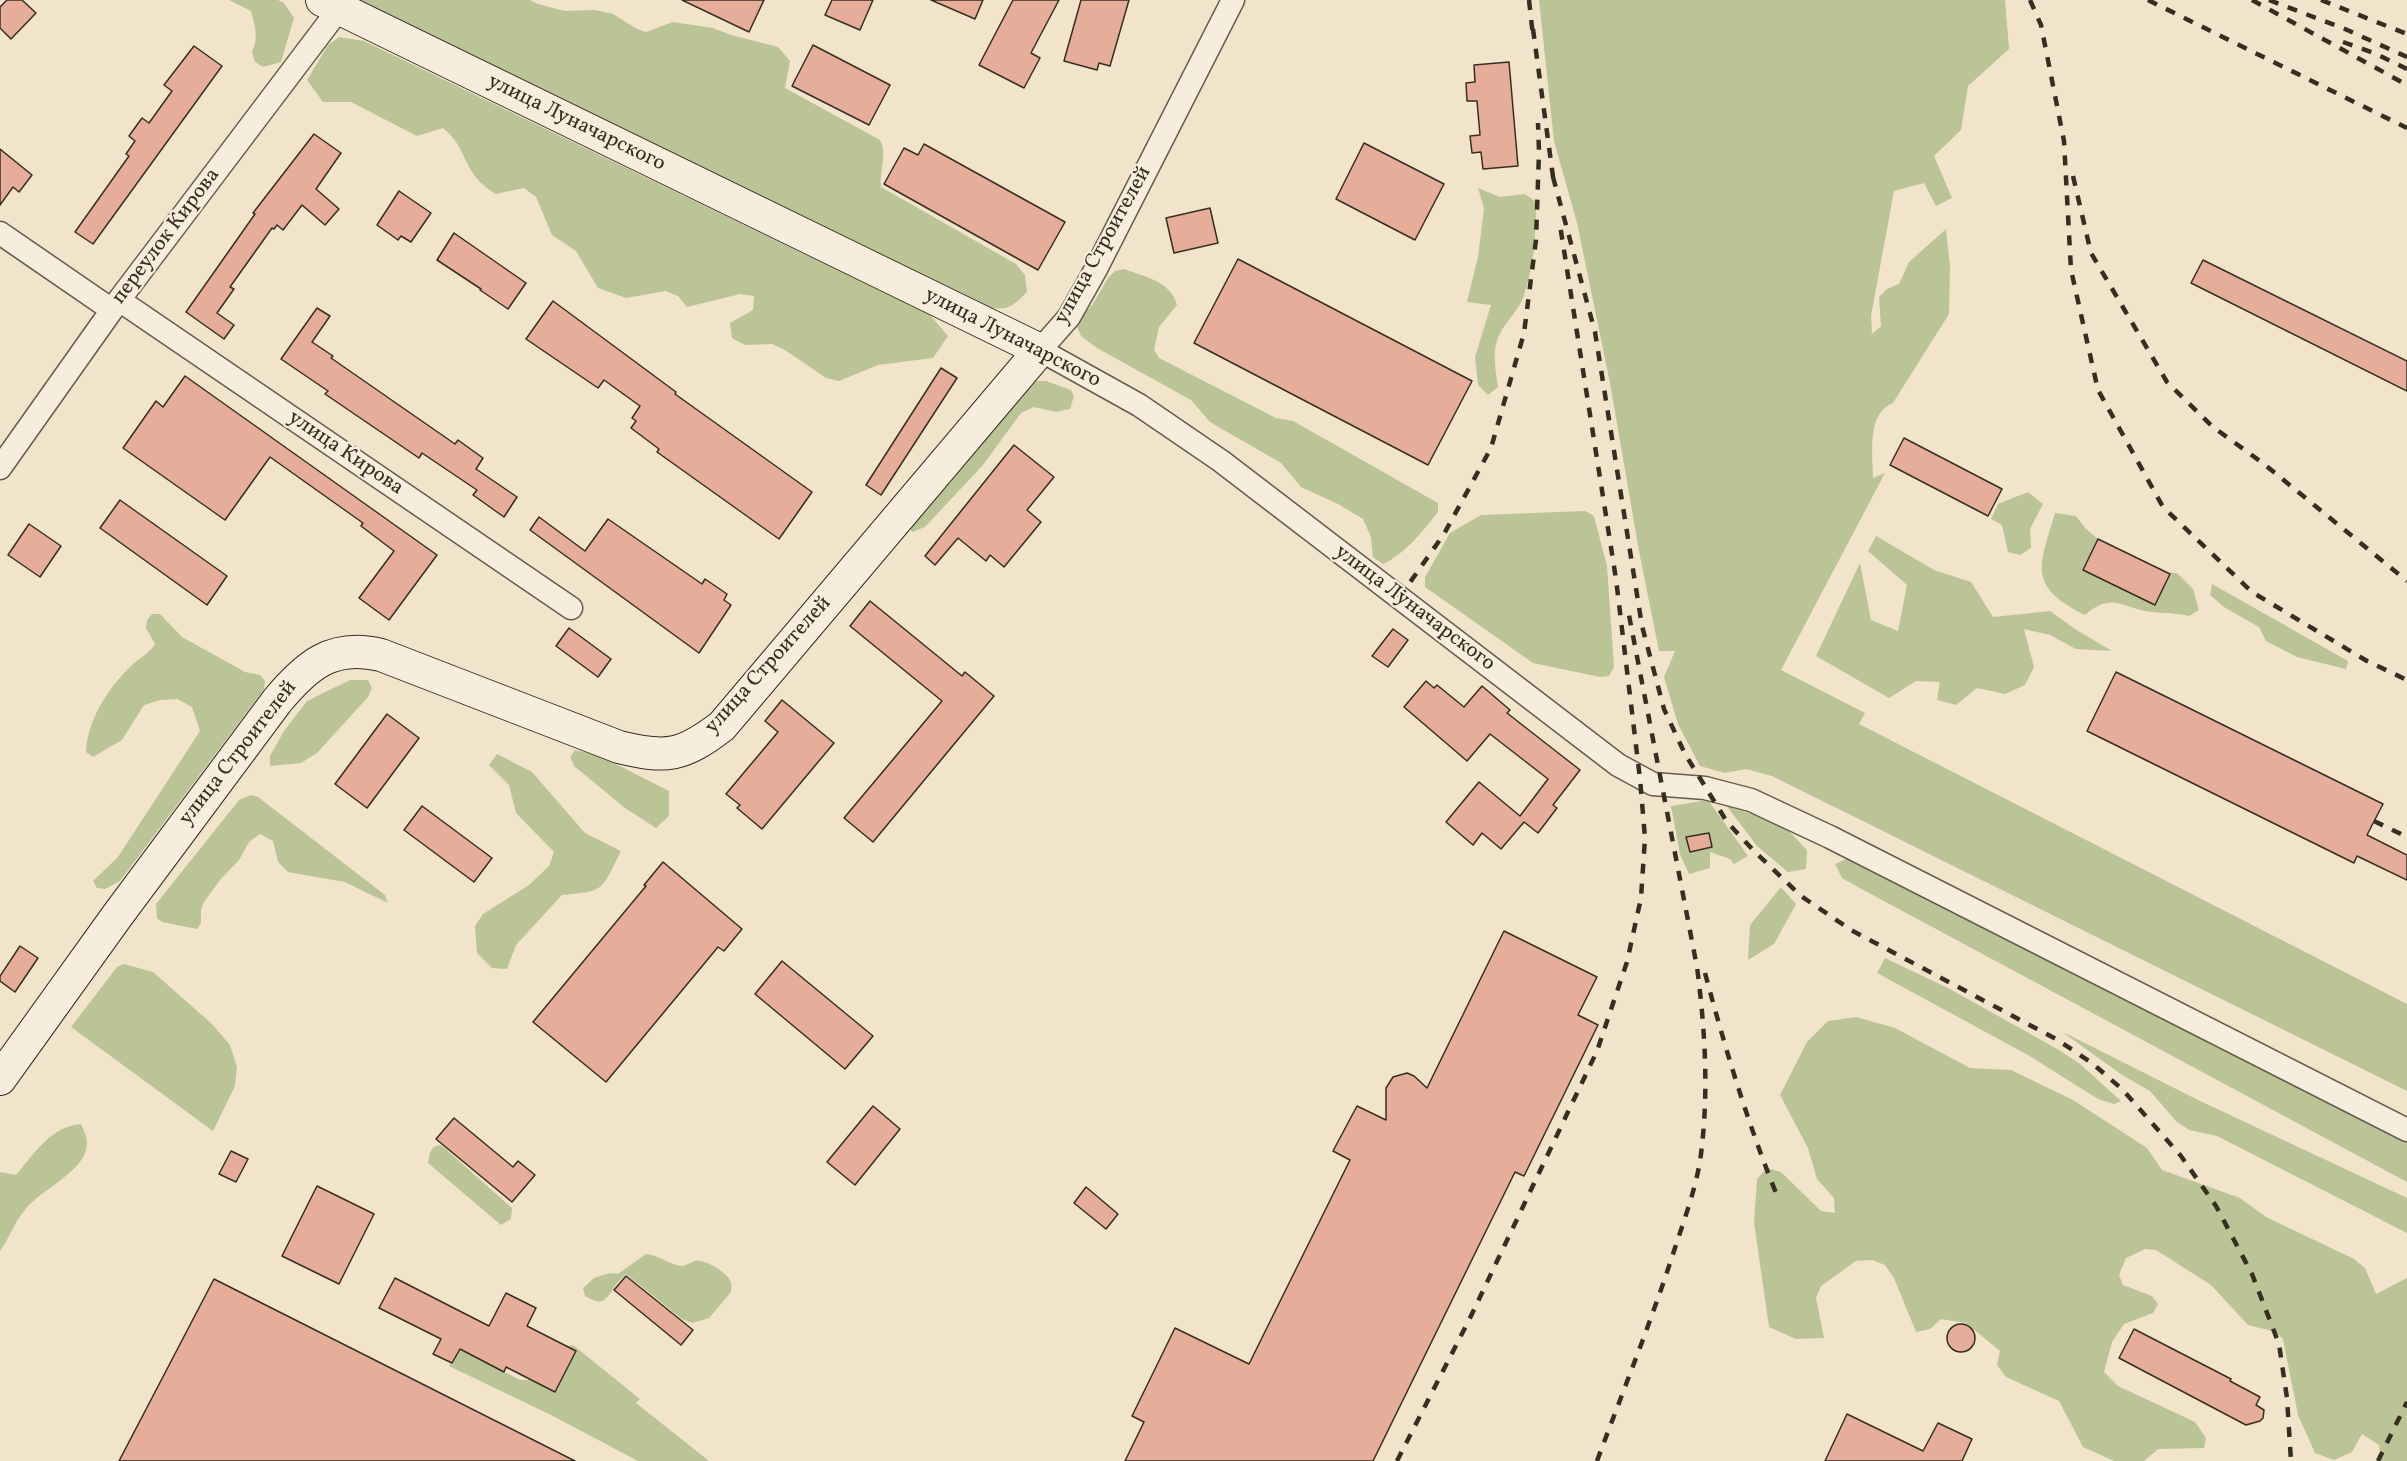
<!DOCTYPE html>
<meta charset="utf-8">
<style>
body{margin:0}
canvas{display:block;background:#f1e4ca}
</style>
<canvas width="2407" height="1461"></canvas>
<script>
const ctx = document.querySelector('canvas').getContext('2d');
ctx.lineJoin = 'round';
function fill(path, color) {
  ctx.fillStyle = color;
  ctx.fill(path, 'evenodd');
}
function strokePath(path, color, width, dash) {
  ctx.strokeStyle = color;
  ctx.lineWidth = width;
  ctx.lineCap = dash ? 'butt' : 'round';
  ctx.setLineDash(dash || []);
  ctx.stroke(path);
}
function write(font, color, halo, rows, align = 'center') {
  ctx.font = font + ' Vollkorn,serif';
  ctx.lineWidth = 4.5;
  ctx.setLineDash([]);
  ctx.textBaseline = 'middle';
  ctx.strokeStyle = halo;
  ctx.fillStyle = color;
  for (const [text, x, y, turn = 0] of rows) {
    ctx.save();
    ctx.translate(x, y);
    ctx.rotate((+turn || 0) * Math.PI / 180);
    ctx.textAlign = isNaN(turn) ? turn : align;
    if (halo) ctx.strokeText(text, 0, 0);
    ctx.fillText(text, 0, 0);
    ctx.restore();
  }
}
fill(new Path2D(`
 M229,0H278L284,3L294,18L281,62L263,67L255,62L252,52C259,37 255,27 251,11Z
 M361,0H530L538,4L565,11L595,10L613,14L637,29L646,32L673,22L713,28L731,35L778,47L790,61L785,88L880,140C888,154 879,171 881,187L1016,264L1025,275L1027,292C1012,308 1006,311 984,307L435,41Z
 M1539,0H2005L2009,49L1968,86L1961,130L1934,156L1952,198L1936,206L1924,183L1894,191L1871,316L1872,334L1881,326L1879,297L1887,289L1899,284L1909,262L1946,229L1950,267L1949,314L1893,403C1866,413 1873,455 1873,478L1885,473L1781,670L1865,713L1859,724L2407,1004V1091L1772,776L1746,769L1725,773L1700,766L1678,724L1664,677L1675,651H1659L1639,551L1610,383L1577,223L1554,141Z
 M339,37L364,41L930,315L948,336L933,358L878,365L839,381L826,378L785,350L772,344L745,345L732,338L730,323L753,310L754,296L740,294L687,307L678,296L665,291L626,298L598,288L576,251L552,235L536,197L524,188L496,194C461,174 470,150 443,128L417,136L351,102H323L307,80L328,45Z
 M1478,188L1500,197L1525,194L1536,202C1536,235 1534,267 1523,298C1519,308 1511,317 1505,325C1490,347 1495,363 1498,387L1488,395L1478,385L1475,357L1491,305L1467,302L1478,257L1484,208Z
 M1124,269C1145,277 1171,281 1177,305L1159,327L1154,350L1159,358L1276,418L1293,421L1438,503V512C1423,531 1405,554 1383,564L1373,557L1371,537L1363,519L1338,504L1301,487L1281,463L1210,422L1191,400L1097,348L1081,336L1077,327L1080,318L1093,304L1108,278L1115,271Z
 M1032,381H1046L1071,390L1074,396L1070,409L1056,412L1034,407L1021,413L983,465L925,527L912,532L908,526L912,520L951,482Z
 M2028,492L2043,504L2030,529L2031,548L2020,555L2008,552L2002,525L1991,519L1998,504Z
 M1585,511L1594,516L1607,566L1614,667L1609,676L1600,677L1533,663L1425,587V577L1450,533L1481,515Z
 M2055,513L2076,516L2086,529L2098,539L2083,569L2177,573L2193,589L2199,610L2189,616C2176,613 2164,613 2151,612C2122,608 2112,591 2085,615C2027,586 2039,567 2055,513Z
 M1876,536L1934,570L1971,582L1993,617L2050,611L2075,629L2112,651L2076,649L2050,635L2024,629L2034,667L2025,685L2005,694L1977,688L1956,705L1937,700L1940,682L1916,681L1889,698L1816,656L1860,563L1871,620L1898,631L1907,585L1868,551Z
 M2212,584L2348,661L2346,669L2297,657L2266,641L2259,627L2224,607L2210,595Z
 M152,614H160L182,637L245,672L260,675L265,681L264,689L120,881L105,889L97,888L93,881L118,857L200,731L192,707L177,699L160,700L144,705L122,740L93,757L86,752C87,721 108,688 131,666C139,658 149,654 155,644L146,628L147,620Z
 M350,680H368L372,688L368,697L317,753L301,763L270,766V756L284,731L307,701Z
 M575,750L600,756L669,791V816L656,828L625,808L574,766L570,757Z
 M497,754L532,772L585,833L621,851C601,890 607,891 562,895L516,945L507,969L492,968L477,953L475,926L483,914L529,885L549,866L554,852L516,813L509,785L489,765Z
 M251,795L258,797L385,895L388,903L345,882L288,872L278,862L273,841L260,834L249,842L239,860L220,880L204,902L201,909V923L197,929L162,922L157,918L156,904L239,800Z
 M1708,800L1748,856L1734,864L1730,859L1710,852V868L1689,874L1680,854L1671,806Z
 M1726,805L1784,826L1807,850L1806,869L1788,872L1757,846Z
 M1849,858L2407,1141V1182L1856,886L1842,878L1835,864Z
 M1781,887L1796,904L1774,944L1748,960L1750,925Z
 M1885,958L1948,988L2059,1050L2080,1064L2121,1101L2114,1104L2098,1099L2028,1055L1877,973Z
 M124,964L153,972L212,1024L230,1045L237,1067L235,1086L213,1131L71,1027L117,967Z
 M1856,1017L1895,1028L1970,1068L2011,1070L2073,1100L2147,1148L2162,1170L2240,1198L2266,1217L2354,1259L2365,1268L2376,1294L2407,1278V1461H2381L2379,1445L2362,1434L2352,1452L2334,1460L2315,1453L2298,1415L2283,1339L2276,1332L2248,1325L2211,1285L2156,1250L2145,1249L2126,1258L2119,1275L2123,1285L2152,1296L2158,1304L2153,1313L2124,1324L2112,1342L2104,1372L2118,1386L2195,1422L2206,1438L2204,1448L2158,1449L2144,1461H2114L2083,1447L2059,1401L2006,1377L1997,1365L2000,1351L1966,1323L1941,1319L1930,1329L1916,1332L1894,1278L1885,1265L1872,1260L1856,1261L1821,1286L1816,1298L1824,1338L1796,1339L1769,1327L1754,1222L1757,1179L1767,1168L1781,1172L1821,1211L1835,1213L1834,1198L1817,1179L1808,1148L1780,1095L1807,1042L1828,1021Z
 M2061,1031L2198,1100L2407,1198V1233L2217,1136L2189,1130L2176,1121L2150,1091L2122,1075Z
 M81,1124C83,1129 87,1136 87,1142C88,1171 40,1189 24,1211C14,1223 9,1239 0,1251V1172L16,1175C34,1154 51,1126 81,1124Z
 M441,1145L512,1208L511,1219L501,1225L428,1163C430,1153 430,1146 441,1145Z
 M646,1254C658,1255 665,1262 677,1265C685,1268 688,1263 695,1261C705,1259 727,1272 731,1282C732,1285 731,1288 731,1292L709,1318L692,1323L682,1319L626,1274C622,1278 616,1283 613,1289C604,1303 601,1305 585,1296L583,1288L594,1278L610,1273L618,1274Z
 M573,1345L640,1399L636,1403L709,1461H638L551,1415L449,1366L460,1349L520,1380H531L555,1392L576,1351L568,1346Z`), '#bac497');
const building = new Path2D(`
 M7,0H22L36,13L11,39L0,28V7Z
 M682,0H764L749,32Z
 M832,0H873L860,30L825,15Z
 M931,0H983L975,19Z
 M1013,0H1059L1031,53L1040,58L1024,88L979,65Z
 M1081,0H1129L1110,66L1099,63L1097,70L1064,61Z
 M813,45L890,85L869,125L792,86Z
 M194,46L222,66L93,244L75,232L129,156L126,154L135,141L129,136L142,118L149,123L172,91L164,85Z
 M1509,62L1518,166L1483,169L1481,152L1472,153L1470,136L1480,135L1477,101H1467L1466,83L1475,82L1474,65Z
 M314,134L341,153L316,189L339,209L325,225L302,205L283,230L277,225L274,229L272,228L230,287L234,289L217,313L234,325L224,339L186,312L255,214L253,213Z
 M1364,143L1444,184L1415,240L1336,199Z
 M924,144L1065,222L1038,270L884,184L904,148L918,155Z
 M0,149L32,175L19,192L13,187L0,205Z
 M399,191L431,213L411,242L401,236L398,240L377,225Z
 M1210,208L1218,243L1174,253L1166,218Z
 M454,233L526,283L508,309L480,290L481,289L437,260Z
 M1238,259L1472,381L1428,465L1194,343Z
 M2203,260L2407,361V391L2191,283Z
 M553,301L676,392L675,394L812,492L779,539L657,452L659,449L631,428L636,421L632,418L640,406L604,380L598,388L526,339Z
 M317,308L330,316L312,342L333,356L331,358L455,444L458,440L483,458L476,469L517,497L504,517L473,495L477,490L422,453L419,458L325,394L328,391L281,359Z
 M941,368L957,378L881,495L866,485Z
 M185,376L437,555L389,620L359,598L394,551L361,526L363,523L270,457L225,520L123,448L156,401L163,407Z
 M1904,438L2002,489L1988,516L1890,465Z
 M1014,445L1054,477L1027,510L1041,522L1004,567L990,555L986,561L958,538L935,565L925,556Z
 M120,500L227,576L207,605L100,528Z
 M539,517L585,551L608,519L702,584L705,579L727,594L724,600L731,605L699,653L530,530Z
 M29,524L61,546L40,577L8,555Z
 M2098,539L2170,574L2155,605L2083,570Z
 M870,601L962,676L965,672L994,696L873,842L844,818L942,701L850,626Z
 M569,628L611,659L598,677L556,646Z
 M1393,629L1408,640L1388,667L1372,656Z
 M2116,672L2383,804L2367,835L2407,855V880L2357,856L2354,863L2087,731Z
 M1426,681L1434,688L1437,685L1464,707L1482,686L1510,710L1507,713L1580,770L1553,805L1557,808L1538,833L1524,822L1501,849L1482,833L1473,845L1446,822L1479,782L1520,816L1548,779L1490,734L1467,761L1404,707Z
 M782,700L834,743L762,829L737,808L740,805L726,794L778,732L765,721Z
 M387,714L419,738L367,808L335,784Z
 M422,806L492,858L474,882L404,830Z
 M1709,833L1712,847L1690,852L1686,837Z
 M663,862L742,929L724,951L718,947L606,1082L533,1022L646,886L644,885Z
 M1504,931L1597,977L1578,1015L1598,1025L1524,1176L1515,1172L1373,1461H1125L1144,1422L1132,1416L1175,1328L1249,1364L1350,1160L1333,1151L1357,1106L1386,1120V1088L1393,1077L1407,1073L1414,1076L1427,1088Z
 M20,946L38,958L15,992L0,981V976Z
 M782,961L873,1036L845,1069L755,994Z
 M873,1106L900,1129L855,1185L827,1162Z
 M454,1118L513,1167L518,1161L535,1175L512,1202L436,1139Z
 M231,1151L248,1159L236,1182L219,1174Z
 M317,1186L374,1214L339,1284L282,1256Z
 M1086,1187L1118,1214L1106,1229L1074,1203Z
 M626,1276L693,1330L681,1345L614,1290Z
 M395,1278L489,1326L506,1293L536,1308L527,1326L576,1351L555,1392L506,1367L504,1372L460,1349L452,1363L433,1354L441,1339L379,1308Z
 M214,1279L575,1461H119Z
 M1947 1338a14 14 0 1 1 28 0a14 14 0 1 1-28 0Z
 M2134,1329L2231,1379L2230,1381L2260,1397L2256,1405L2264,1410L2263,1418L2260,1421L2246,1425L2119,1358Z
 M1847,1414L1923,1451L1938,1423L1972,1439L1962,1461H1825Z`);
fill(building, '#e6ae9a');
strokePath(building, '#372e22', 1.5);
const minor = new Path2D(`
 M1233,0L1096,269L1069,317L1040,350L1139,405L1221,461L1618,765L1653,784L1705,788L1751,800L1830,837L2407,1130
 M0,233L112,310
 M119,300L571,608
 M0,468L119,300L339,9`);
const secondary = new Path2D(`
 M0,1079L117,916L277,701C306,666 332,643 381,655L619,747C667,759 683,756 722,726L1040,350L322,0`);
strokePath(minor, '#665c4c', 25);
strokePath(secondary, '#372e22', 34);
strokePath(minor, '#f6eddd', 22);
strokePath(secondary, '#f6eddd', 32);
strokePath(new Path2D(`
 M1529,0L1533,36
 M2030,0L2041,25L2064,141L2071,270L2098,390L2163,507L2252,592L2367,661L2407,680
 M2148,0L2407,128
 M2252,0L2407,85
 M2269,0L2345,29L2407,57
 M2321,0L2407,34
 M1533,29L1554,184
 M2343,42L2374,53L2407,69
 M2073,176L2091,253L2167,382L2213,427L2264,464L2407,581
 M1553,177L1595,332L1642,626L1664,709L1685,754L1727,822L1754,851L1801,896L1851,930L2056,1039L2092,1063L2123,1090L2181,1156L2216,1206L2252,1274L2279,1344L2287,1398L2291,1461
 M1399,598L1444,534L1491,448L1524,333L1536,240L1539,152L1538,123
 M2374,821L2407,837
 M1705,973C1725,1048 1747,1121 1776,1193
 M1397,1461L1470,1318L1597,1051L1627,962L1641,898L1645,838L1640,779L1616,579L1560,225
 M1597,1461C1623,1391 1651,1322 1674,1251C1684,1220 1697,1186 1701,1154C1709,1091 1705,1029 1697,967L1628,610
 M2378,1461L2407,1402`), '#372e22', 4.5, [10, 10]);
write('21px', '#372e22', '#f6eddd', [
 ["улица Луначарского",576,124,26],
 ["переулок Кирова",167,237,-53],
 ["улица Строителей",1104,246,-61],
 ["улица Луначарского",1012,339,27],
 ["улица Кирова",345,454,34],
 ["улица Луначарского",1414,609,37],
 ["улица Строителей",769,666,-48],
 ["улица Строителей",239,754,-52]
]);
</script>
